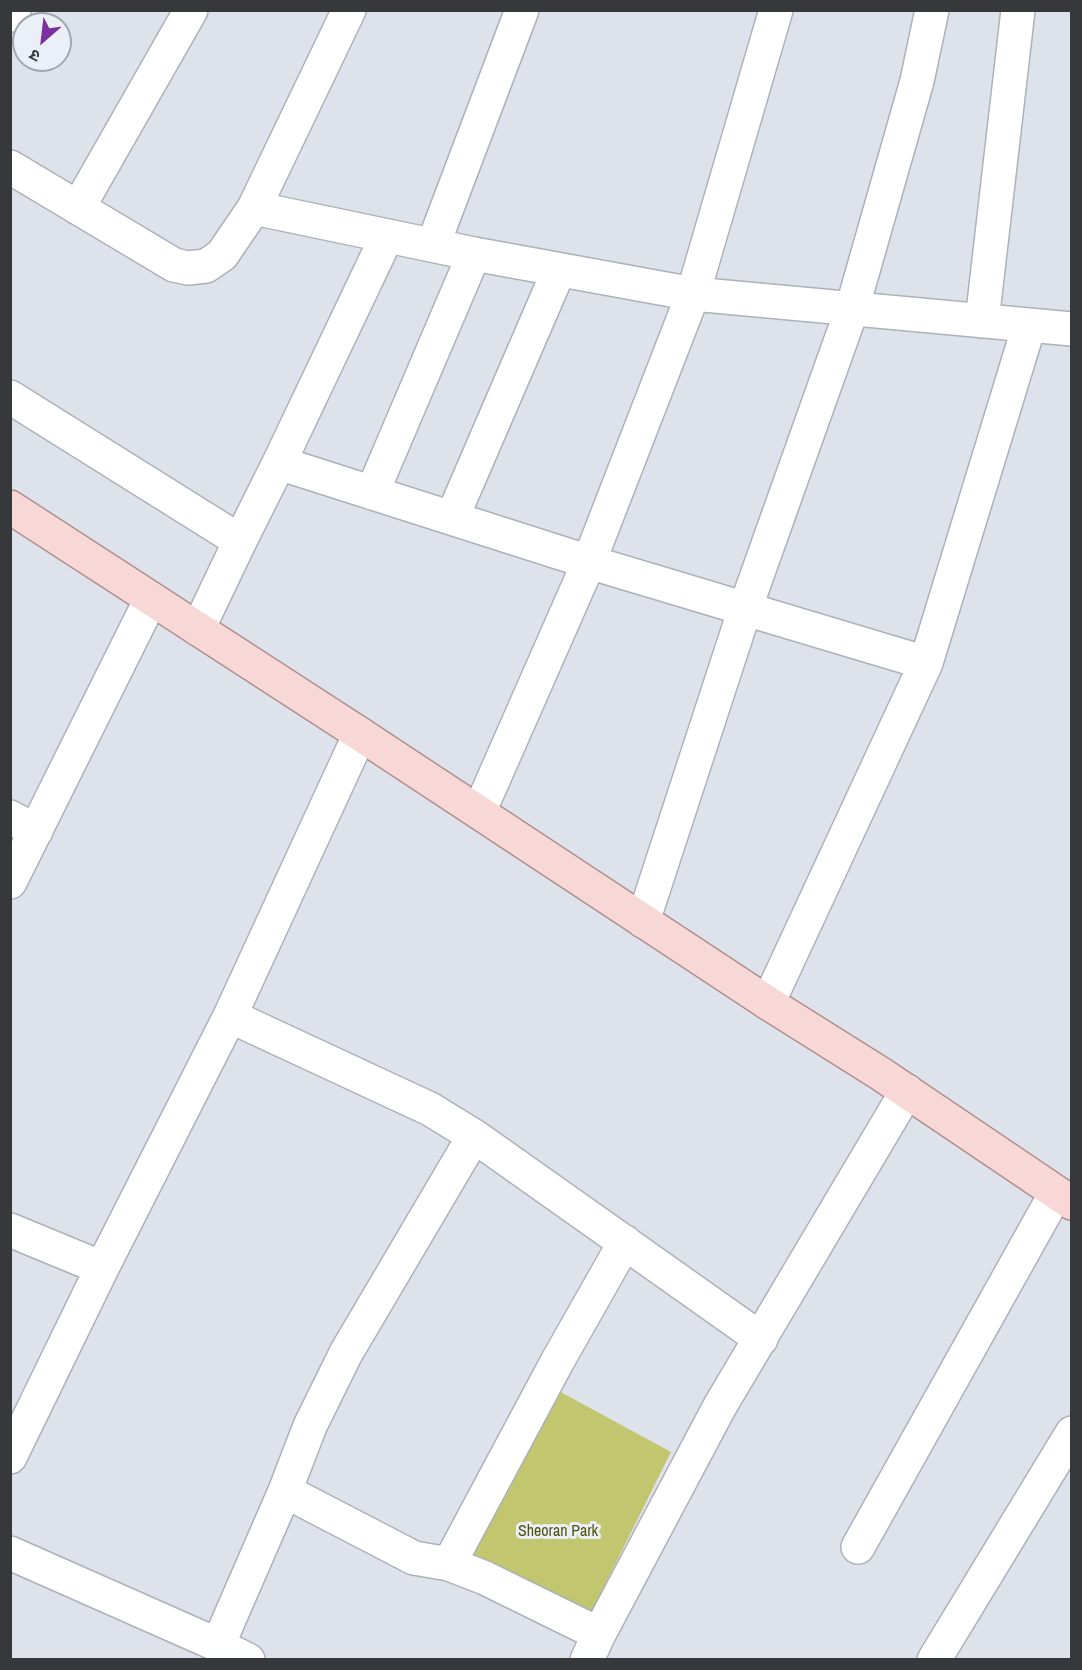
<!DOCTYPE html>
<meta charset="utf-8">
<style>
body{margin:0}
#map{position:relative;width:1082px;height:1670px;overflow:hidden;background:#dee3eb;font-family:"Archivo Narrow","Noto Sans Devanagari",sans-serif}
canvas{display:block}
.frame{position:absolute;inset:0;border:12px solid #37383c;pointer-events:none}
.north{position:absolute;left:12px;top:12px;width:60px;height:60px;box-sizing:border-box;background:#ebf0f8;border:2px solid #a3a6ad;border-radius:50%;rotate:208deg;font-size:16px;font-weight:700;line-height:24px;text-align:center;color:#37383c}
.north::after{content:'';display:block;margin:auto;width:21px;height:27px;background:#7b2fa1;clip-path:polygon(50% 0,100% 100%,50% 72%,0 100%)}
</style>
<div id="map">
<canvas width="1082" height="1670"></canvas>
<div class="frame"></div>
<div class="north">उ</div>
</div>
<script>
const ctx = document.querySelector('canvas').getContext('2d');
ctx.lineJoin = 'round';
function fill(path, color) {
  ctx.fillStyle = color;
  ctx.fill(path, 'evenodd');
}
function strokePath(path, color, width, dash) {
  ctx.strokeStyle = color;
  ctx.lineWidth = width;
  ctx.lineCap = dash ? 'butt' : 'round';
  ctx.setLineDash(dash || []);
  ctx.stroke(path);
}
function write(font, color, halo, rows, align = 'center') {
  ctx.font = font + ' "Archivo Narrow",sans-serif';
  ctx.lineWidth = 6;
  ctx.setLineDash([]);
  ctx.textBaseline = 'middle';
  ctx.strokeStyle = halo;
  ctx.fillStyle = color;
  for (const [text, x, y, turn = 0] of rows) {
    ctx.save();
    ctx.translate(x, y);
    ctx.rotate((+turn || 0) * Math.PI / 180);
    ctx.textAlign = isNaN(turn) ? turn : align;
    if (halo) ctx.strokeText(text, 0, 0);
    ctx.fillText(text, 0, 0);
    ctx.restore();
  }
}
fill(new Path2D(`
 M557,1390L671,1452L587,1621L470,1561Z`), '#c2c66e');
const minor = new Path2D(`
 M10,15L14,10
 M10,167L174,265L188,268L206,266L222,255L254,208L349,10
 M78,208L191,10
 M254,208L474,254L693,294L1072,329
 M433,245L522,10
 M982,321L1018,10
 M10,397L240,541
 M279,463L589,562L926,663
 M372,493L474,254
 M452,518L559,270
 M198,629L240,541L279,463L387,236
 M479,812L589,562L693,294L776,10
 M10,817L36,831
 M10,882L151,599
 M643,921L745,609L852,309L917,81L932,10
 M768,1003L926,663L1029,326
 M230,1016L430,1109L474,1136L761,1339
 M10,1230L102,1268
 M10,1457L102,1268L230,1016L360,734
 M285,1491L414,1558L449,1564L557,1362L625,1242
 M858,1547L1056,1193
 M10,1553L218,1645L248,1660
 M449,1564L485,1578L599,1634
 M218,1645L285,1491L310,1426L346,1353L474,1136
 M587,1660L599,1634L720,1406L907,1091
 M934,1660L1072,1433`);
const major = new Path2D(`
 M10,507L360,734L768,1003L881,1074L1072,1203`);
strokePath(minor, '#adb1b9', 36);
strokePath(major, '#b18f8f', 36);
strokePath(minor, '#fff', 33);
strokePath(major, '#f7d8d7', 33);
write('16px', '#51520e', '#ebf0f8', [
 ["Sheoran Park",558,1532]
]);
</script>
